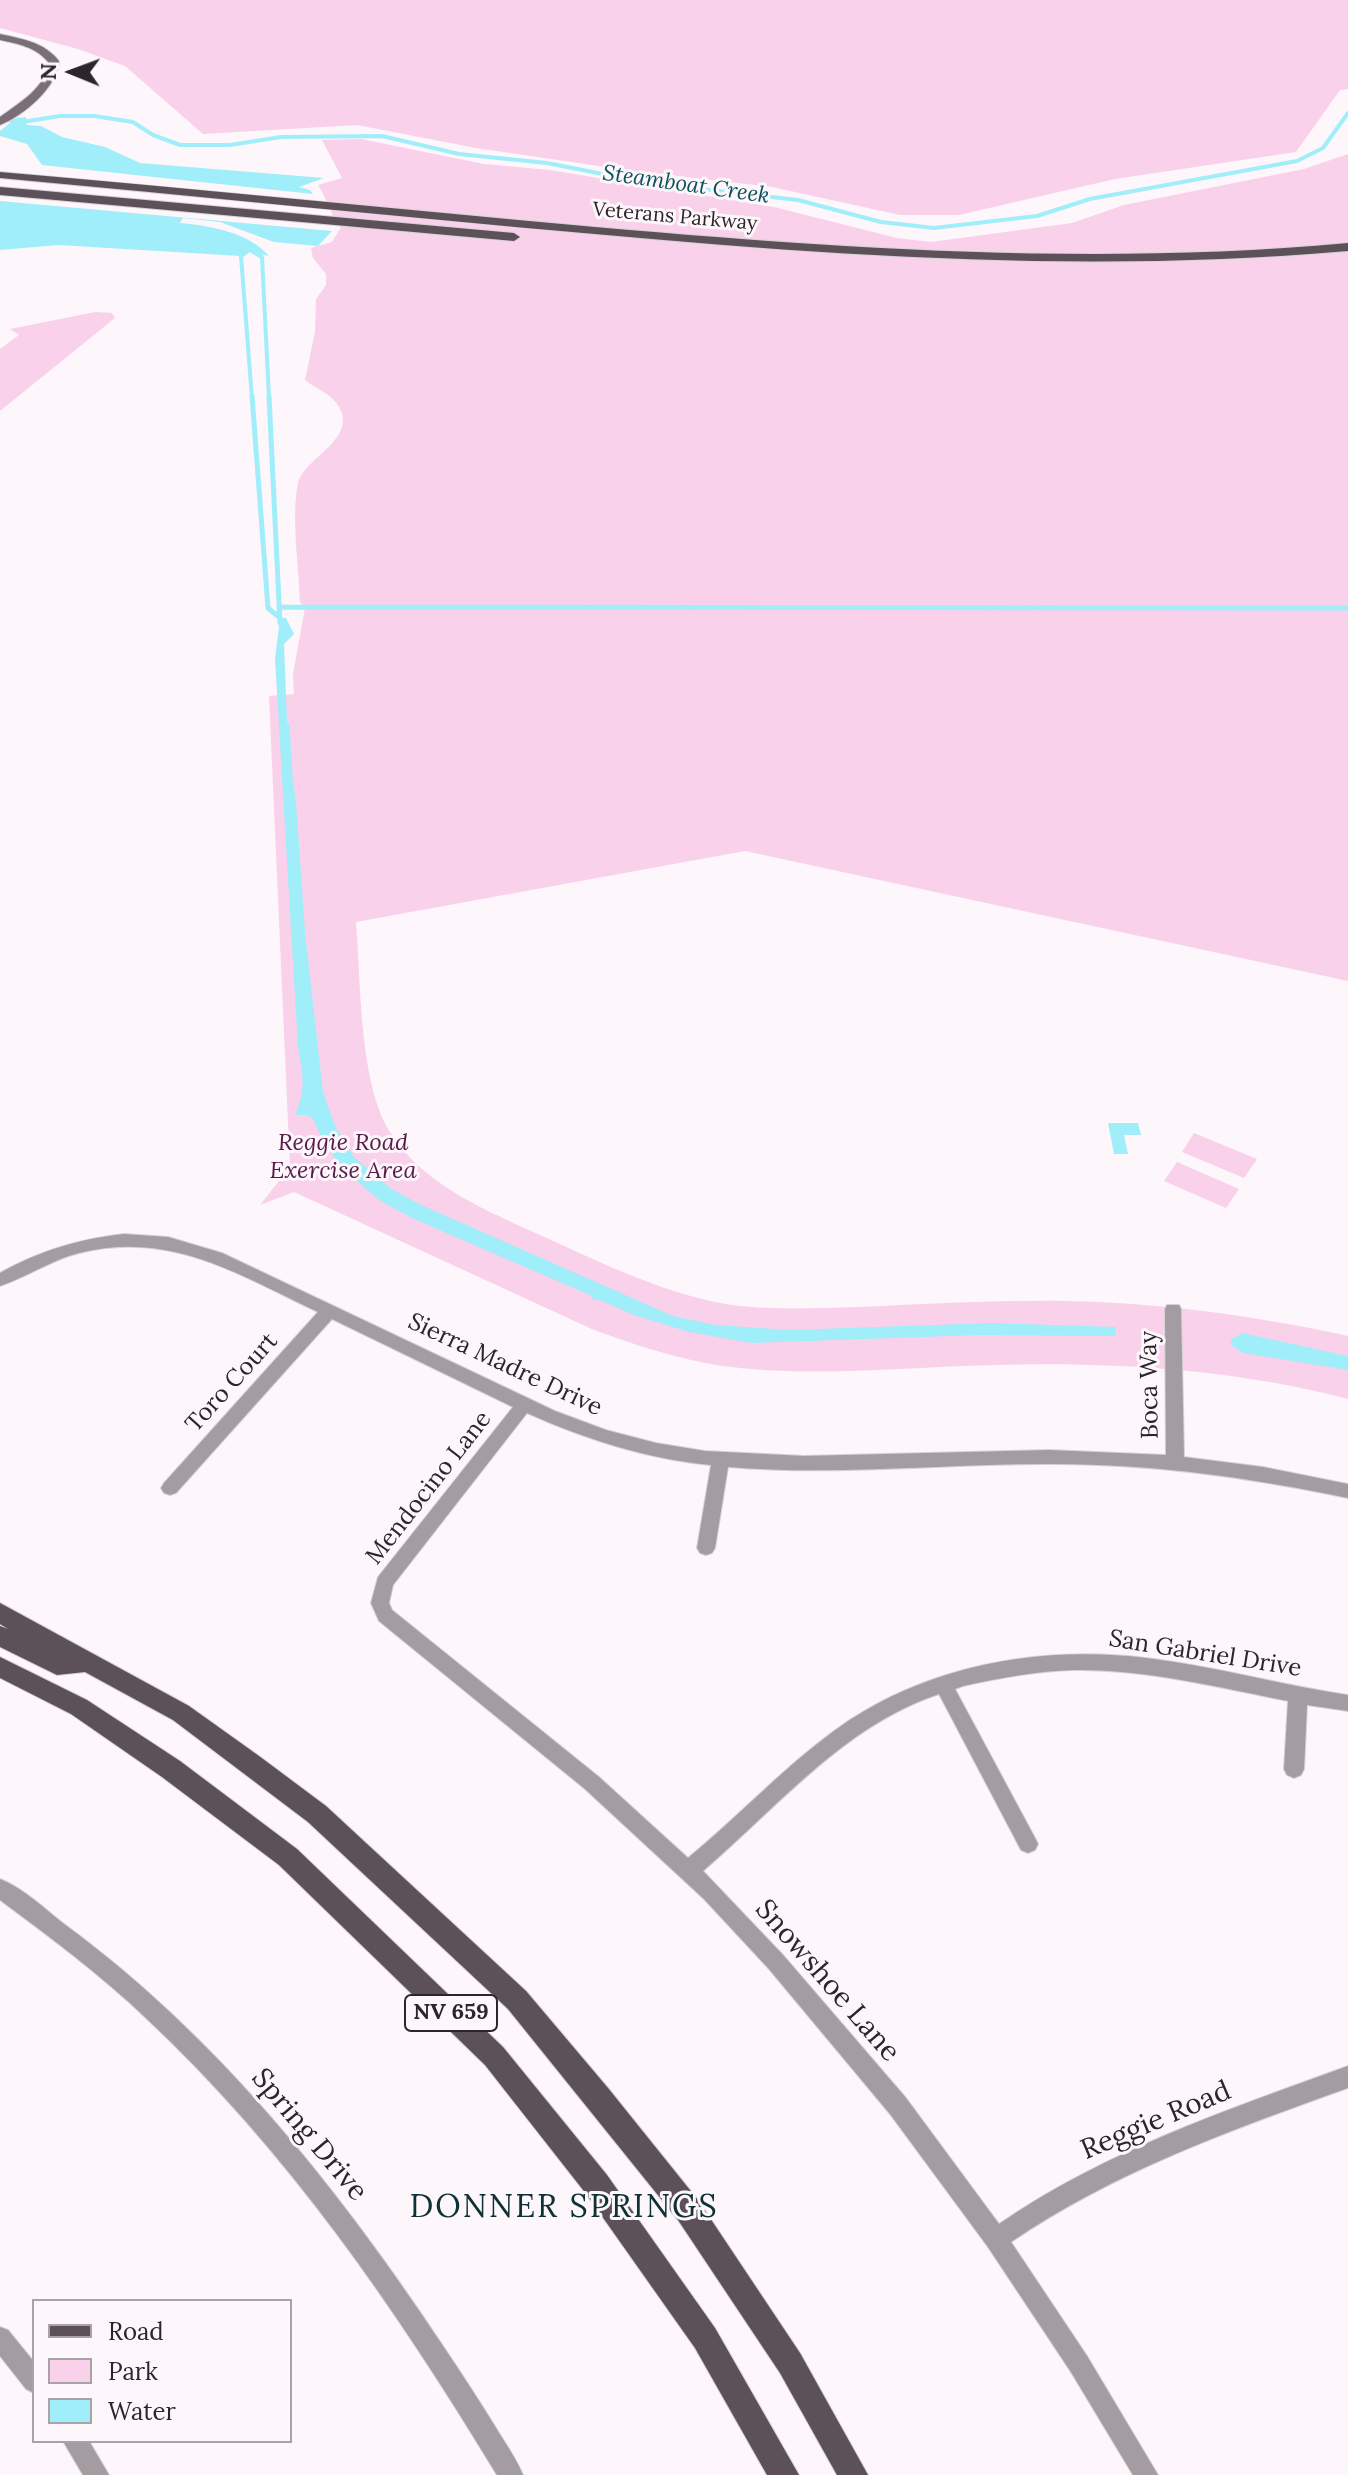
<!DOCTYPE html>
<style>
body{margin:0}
#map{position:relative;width:1348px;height:2475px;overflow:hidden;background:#fdf6fb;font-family:Lora,serif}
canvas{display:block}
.legend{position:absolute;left:32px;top:2299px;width:260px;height:144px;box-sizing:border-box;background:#fdf6fb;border:2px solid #a9a3a7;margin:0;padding:10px 14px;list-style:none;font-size:24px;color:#2c262a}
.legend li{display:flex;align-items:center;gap:16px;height:40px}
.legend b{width:40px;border:2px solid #a9a3a7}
.north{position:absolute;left:32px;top:32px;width:80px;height:80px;-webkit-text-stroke:6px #fdf6fb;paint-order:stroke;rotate:271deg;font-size:22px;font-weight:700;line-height:32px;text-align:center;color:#2c262a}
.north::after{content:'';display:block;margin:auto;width:28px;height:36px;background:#2c262a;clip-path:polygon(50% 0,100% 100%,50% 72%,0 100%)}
</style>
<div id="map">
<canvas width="1348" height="2475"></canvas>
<ul class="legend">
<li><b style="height:10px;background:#5d5159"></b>Road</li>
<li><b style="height:22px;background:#f9d1eb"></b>Park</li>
<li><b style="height:22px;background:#a0eefa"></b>Water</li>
</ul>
<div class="north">N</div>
</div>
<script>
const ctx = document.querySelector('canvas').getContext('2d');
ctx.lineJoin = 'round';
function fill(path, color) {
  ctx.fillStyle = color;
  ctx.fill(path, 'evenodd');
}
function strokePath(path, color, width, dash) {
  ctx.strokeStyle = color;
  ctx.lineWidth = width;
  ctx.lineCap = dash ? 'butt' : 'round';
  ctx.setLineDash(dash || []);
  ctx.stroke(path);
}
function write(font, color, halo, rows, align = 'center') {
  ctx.font = font + ' Lora,serif';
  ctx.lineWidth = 6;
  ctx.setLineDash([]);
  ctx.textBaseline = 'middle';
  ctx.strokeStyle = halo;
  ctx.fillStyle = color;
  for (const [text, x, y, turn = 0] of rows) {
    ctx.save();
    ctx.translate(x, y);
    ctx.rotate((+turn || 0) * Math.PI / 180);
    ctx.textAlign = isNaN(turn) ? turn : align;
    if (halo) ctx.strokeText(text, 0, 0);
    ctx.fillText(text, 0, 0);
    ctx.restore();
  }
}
fill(new Path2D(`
 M0,0H1348V89L1340,90L1296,152L1115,179L959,215H900L772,187L633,171L476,148L357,125L203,134L125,66L78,49L0,28Z
 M361,139L484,164L550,170L774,207L897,238L931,242L1072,223L1124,205L1304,169L1348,154V981L745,851L356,922C361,981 359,1083 390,1132C420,1181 478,1207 529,1230C587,1256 644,1285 706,1300C755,1312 808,1308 859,1307C928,1304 998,1300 1068,1301C1161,1303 1257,1316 1348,1336V1399C1233,1369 1112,1362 994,1365C904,1367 811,1378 722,1366C677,1359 636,1345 594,1330L294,1192L260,1205L290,1167L269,696L294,694L293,674L305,608L300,602C299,567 291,517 298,483C304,458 358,439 339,407C332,394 316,389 305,380L315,332L316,299L326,285V274L313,258L311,248L332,242L341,227C329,213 328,200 318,185L342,178L322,140Z
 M95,312L112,313L115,318L0,411V349L19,335L10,329Z
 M1194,1133L1257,1159L1244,1178L1182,1152Z
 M1177,1162L1239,1189L1226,1208L1164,1181Z`), '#f9d1eb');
fill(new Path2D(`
 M26,117L27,125L41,126L62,137L105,147L140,163L324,178L299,187L310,190L313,194L42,165L27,144L0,136V131L16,118Z
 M0,201L332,231L318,246L274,242L220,222L183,218L180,223C211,226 248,232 269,256L248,251L241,256L58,245L0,250Z
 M280,618H286L294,634L284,644L288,748L296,802L305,932L323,1092L335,1126L354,1157L390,1188L419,1204L673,1316L716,1325L790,1330L991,1323L1116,1327L1115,1336L978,1335L752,1343L689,1332L634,1315L597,1299L593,1300L592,1296L414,1219L379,1200L343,1169L324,1143L313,1119L307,1115H295C306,1092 303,1074 298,1047L275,659Z
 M1108,1123H1138L1141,1135H1124L1128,1154H1114Z
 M1242,1333L1348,1356V1370L1243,1353L1231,1345V1340Z`), '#a0eefa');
strokePath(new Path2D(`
 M0,119L22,122L60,116H94L133,122L153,135L180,145H230L281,137L382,136L459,154L547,163L648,183L798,200L881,222L934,228L1037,216L1090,199L1297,161L1323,148L1348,113
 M250,250L262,257L269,398
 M248,251L241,256L252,398`), '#a0eefa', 4);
strokePath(new Path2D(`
 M252,396L268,608L280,618
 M269,396L280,623
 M279,607L1348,608
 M287,726L290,775`), '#a0eefa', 5);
const street = new Path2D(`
 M124,1234L168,1237L222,1253L555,1411L606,1430L656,1443L705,1451L804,1456L1049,1450L1166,1455L1165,1309L1167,1305H1179L1181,1309L1184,1457L1263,1467L1348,1484V1498C1248,1477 1147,1463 1045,1464C939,1464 834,1476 728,1467L715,1548L712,1553L706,1555L700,1553L697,1548L711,1465C647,1459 585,1439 527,1413L393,1585L389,1603L392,1610L599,1777L688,1858C738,1817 782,1769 834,1731C923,1666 1038,1645 1146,1658C1214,1666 1280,1685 1348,1695V1711L1307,1705L1304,1769L1301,1775L1294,1778L1287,1775L1284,1769L1288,1701C1217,1687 1146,1669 1074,1670C1036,1671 1000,1678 963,1686L955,1689L1035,1838L1038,1844L1035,1850L1028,1853L1021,1850L939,1694C843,1726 777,1808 703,1871L783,1955L906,2098L999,2224C1105,2151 1227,2110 1348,2066V2088C1231,2130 1115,2171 1011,2242L1087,2356L1158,2475H1133L1071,2372L988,2247L890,2114L769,1969L704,1899L585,1789L379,1621L371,1603L378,1577L513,1407L332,1319L176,1493L170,1495L164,1493L161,1488L164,1483L318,1312C239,1275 171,1230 79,1253C51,1260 27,1277 0,1286V1273C39,1251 79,1239 124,1234Z
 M0,1879C23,1888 45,1909 64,1924C217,2036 339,2189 443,2346C461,2373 479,2400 496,2428C505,2443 516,2458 523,2475H497C397,2310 288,2151 146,2018C101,1975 50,1937 0,1900Z
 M0,2327L8,2330L34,2362V2393L26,2389L0,2356Z
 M63,2441H89L109,2475H83Z`);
const secondary = new Path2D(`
 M0,34C23,39 44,42 59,61C58,87 23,116 0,125V117C19,103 47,87 48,62C36,47 18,44 0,40Z`);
const primary = new Path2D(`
 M0,172C199,189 397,209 595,227C847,249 1096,266 1348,243V251C1096,273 847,257 595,234C397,217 199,196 0,178Z
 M0,187L514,233L520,237L514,241L0,195Z
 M0,1603L189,1706L259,1756L326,1806L526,1991L608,2088L698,2200L800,2353L868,2475H837L780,2373L678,2220L508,2009L308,1822L173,1720L85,1672L57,1675L0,1647V1626L8,1629L0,1624Z
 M0,1657L87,1700L180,1761L297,1849L503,2047L607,2175L715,2328L799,2475H767L695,2348L587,2195L485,2065L279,1865L162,1777L71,1714L0,1678Z`);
strokePath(street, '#d7d1d5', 2);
strokePath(secondary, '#d7d1d5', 2);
strokePath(primary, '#d7d1d5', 2);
fill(street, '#a39ca0');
fill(secondary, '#7a6f76');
fill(primary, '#5d5159');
write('20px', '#2c262a', '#fdf6fb', [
 ["Veterans Parkway",675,217,5]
]);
write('italic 22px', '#0b525a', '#fdf6fb', [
 ["Steamboat Creek",686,185,8]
]);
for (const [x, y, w] of [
 [451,2013,92]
]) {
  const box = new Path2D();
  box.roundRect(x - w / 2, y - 18, w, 36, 6);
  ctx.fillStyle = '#fdf6fb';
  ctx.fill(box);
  strokePath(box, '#2c262a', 2);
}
write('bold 22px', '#2c262a', null, [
 ["NV 659",451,2013]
]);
write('italic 24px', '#591b4a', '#fdf6fb', [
 ["Reggie Road",343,1143],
 ["Exercise Area",343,1171]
]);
write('24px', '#2c262a', '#fdf6fb', [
 ["Sierra Madre Drive",505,1365,25],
 ["Toro Court",232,1383,-48],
 ["Boca Way",1150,1385,-91],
 ["Mendocino Lane",429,1488,-52],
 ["San Gabriel Drive",1205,1654,9]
]);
write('28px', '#2c262a', '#fdf6fb', [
 ["Snowshoe Lane",827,1981,49],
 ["Reggie Road",1156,2121,-23],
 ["Spring Drive",309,2135,50]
]);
ctx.letterSpacing = '2px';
write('32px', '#0e3135', '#fdf6fb', [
 ["DONNER SPRINGS",564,2208]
]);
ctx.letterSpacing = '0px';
</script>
